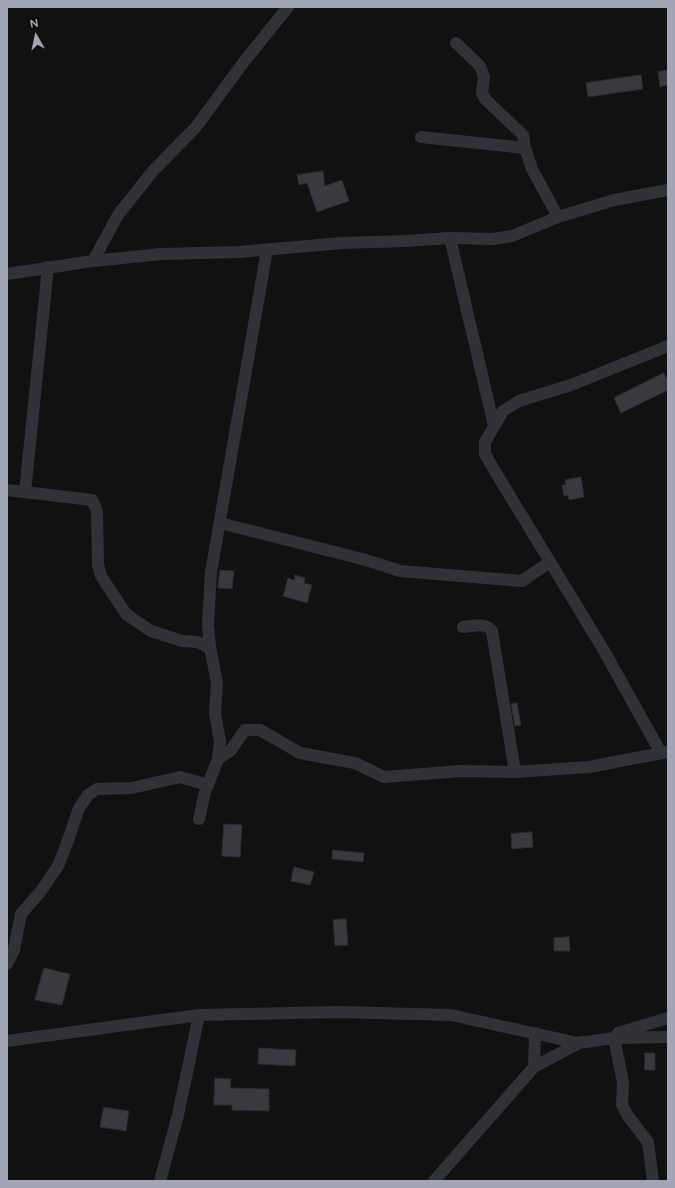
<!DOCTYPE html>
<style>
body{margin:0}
#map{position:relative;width:675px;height:1188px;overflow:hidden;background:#111112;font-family:Figtree,sans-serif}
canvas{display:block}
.frame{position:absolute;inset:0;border:8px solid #a1a5b4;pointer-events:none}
.north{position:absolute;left:16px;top:16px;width:40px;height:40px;-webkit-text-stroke:3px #0c0c0d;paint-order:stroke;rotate:351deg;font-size:11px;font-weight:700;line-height:16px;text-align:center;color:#a1a5b4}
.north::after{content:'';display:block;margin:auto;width:14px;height:18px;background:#a1a5b4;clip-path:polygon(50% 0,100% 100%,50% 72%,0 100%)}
</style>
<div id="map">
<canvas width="675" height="1188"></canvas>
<div class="frame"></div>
<div class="north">N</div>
</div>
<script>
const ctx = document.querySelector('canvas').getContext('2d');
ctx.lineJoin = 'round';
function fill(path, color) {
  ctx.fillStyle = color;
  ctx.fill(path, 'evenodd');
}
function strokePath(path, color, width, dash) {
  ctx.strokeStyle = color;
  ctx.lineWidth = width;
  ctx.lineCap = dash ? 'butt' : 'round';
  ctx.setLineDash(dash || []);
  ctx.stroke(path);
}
const building = new Path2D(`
 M668,70V85L660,87L658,72Z
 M641,75L643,89L588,97L586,83Z
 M323,171L325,186L342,180L349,201L317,212L307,183L299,185L297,175Z
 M664,373L668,381V390L621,413L614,398Z
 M581,477L584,497L569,500L568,495L564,496L562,485H566L565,480Z
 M220,570L234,571L232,589L218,588Z
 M295,575L305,578L304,583L312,585L307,603L283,596L288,578L294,580Z
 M517,703L521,725L515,726L511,704Z
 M224,824L242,825L240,857L222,856Z
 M532,832L533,847L512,849L511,834Z
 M333,850L364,853L363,862L332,859Z
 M294,867L314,872L310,885L291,881Z
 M346,919L348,945L335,946L333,920Z
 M569,937L570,951H554V938Z
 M44,968L70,974L62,1005L35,1000Z
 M259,1048L296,1050L295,1066L258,1064Z
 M645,1053H655V1070H645Z
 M215,1078L231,1079L230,1088L269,1089V1111L232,1110V1105H214Z
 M104,1107L129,1111L126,1131L100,1127Z`);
fill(building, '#3a393f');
strokePath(building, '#2b2a2e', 1);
strokePath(new Path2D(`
 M456,43L480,66L484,77L482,93L486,100L523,135L525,148L532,169L558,217
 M421,137L525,148
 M450,238L494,426
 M93,261L118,215L152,172L196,127L243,63L288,7
 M7,274L93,261L161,254L239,252L342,243L405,241L450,238L493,239L512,236L558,217L614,200L668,190
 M7,490L92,500L97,511L98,565L101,576L126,614L151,631L182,641L197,642L210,648L217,682L215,713L220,741L218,759L205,792L199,819
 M25,492L48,267
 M220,523L366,560L400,571L522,581L550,562
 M463,627C474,626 485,622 492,631L515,772
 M210,648L208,625L211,572L267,250
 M661,753L603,649L496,473L485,454V442L503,411L519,401L571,385L668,346
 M218,759L231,750L245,730H260L300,753L355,763L384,777L461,771L515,772L589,767L667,752
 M7,964L14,950L21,914L41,891L58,866L66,846L79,808L88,795L97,789L132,788L180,777L208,785
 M618,1033L668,1018
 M614,1038L623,1082L622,1105L628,1116L648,1142L653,1181
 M7,1041L199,1015L339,1012L451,1015L578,1043L614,1038L668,1037
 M534,1067L535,1033
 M160,1181L178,1115L199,1015
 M434,1181L534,1067L581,1042`), '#313238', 12);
</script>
